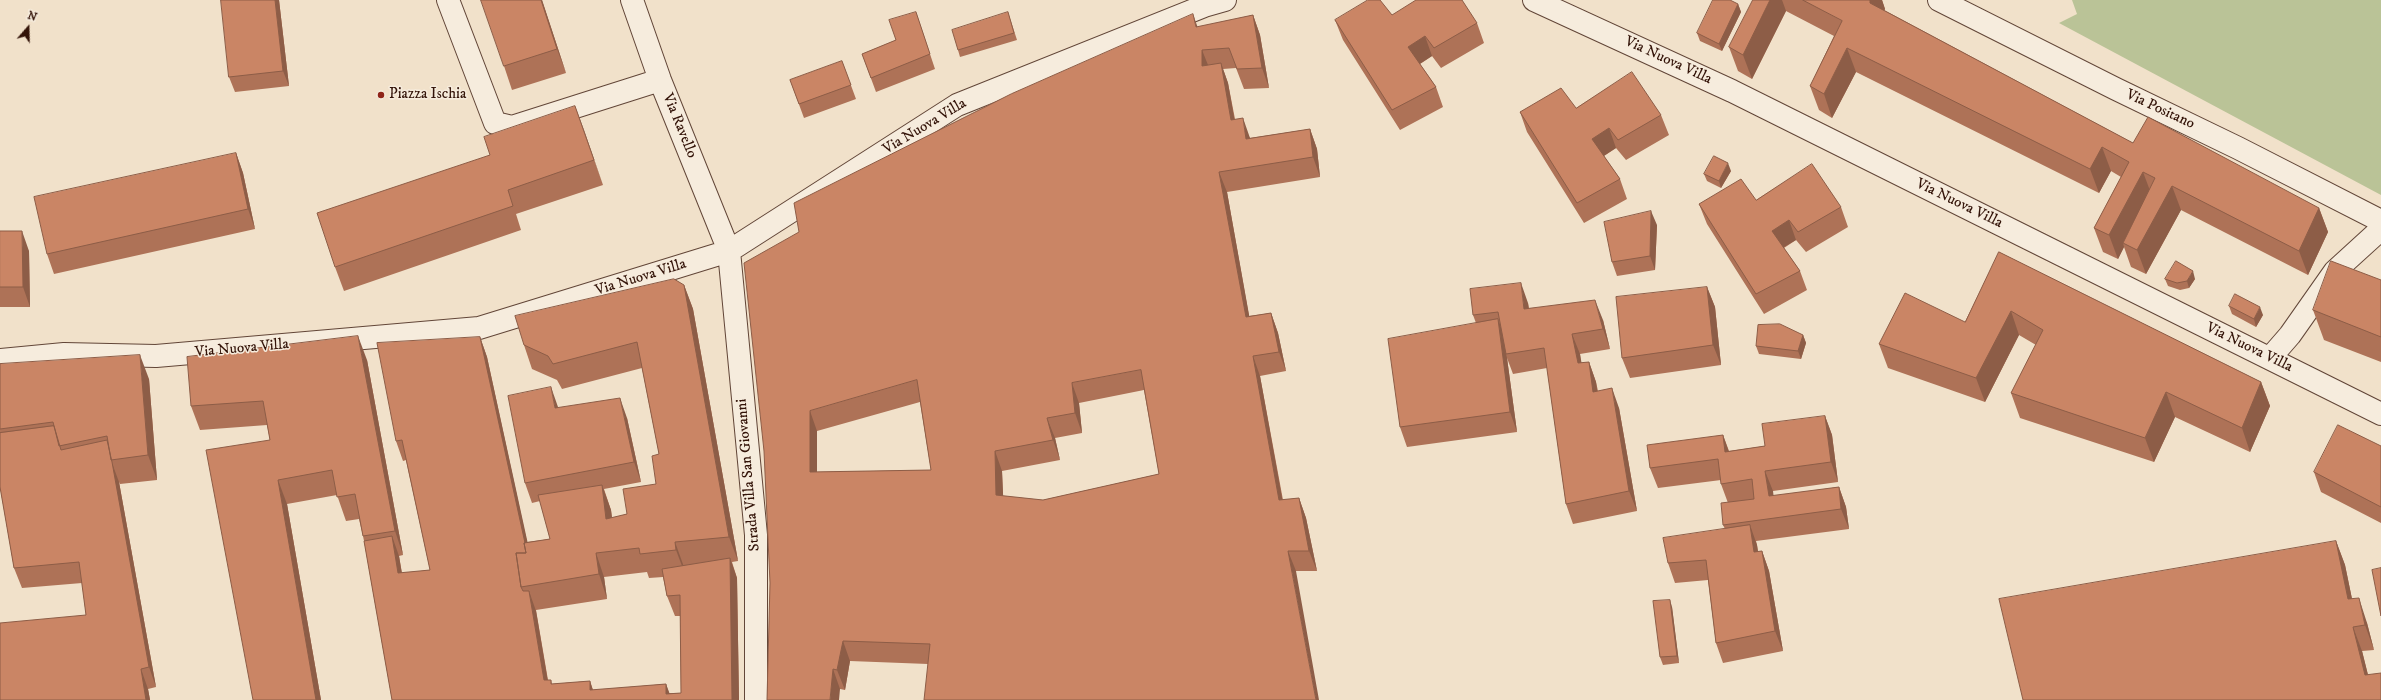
<!DOCTYPE html>
<style>
body{margin:0}
#map{position:relative;width:2381px;height:700px;overflow:hidden;background:#f1e1ca;font-family:"IM FELL DW Pica",serif}
canvas{display:block}
.north{position:absolute;left:8px;top:8px;width:40px;height:40px;-webkit-text-stroke:3px #f6ecdd;paint-order:stroke;rotate:20deg;font-size:11px;font-weight:700;line-height:16px;text-align:center;color:#331308}
.north::after{content:'';display:block;margin:auto;width:14px;height:18px;background:#331308;clip-path:polygon(50% 0,100% 100%,50% 72%,0 100%)}
</style>
<div id="map">
<canvas width="2381" height="700"></canvas>
<div class="north">N</div>
</div>
<script>
const ctx = document.querySelector('canvas').getContext('2d');
ctx.lineJoin = 'round';
function fill(path, color) {
  ctx.fillStyle = color;
  ctx.fill(path, 'evenodd');
}
function strokePath(path, color, width, dash) {
  ctx.strokeStyle = color;
  ctx.lineWidth = width;
  ctx.lineCap = dash ? 'butt' : 'round';
  ctx.setLineDash(dash || []);
  ctx.stroke(path);
}
function write(font, color, halo, rows, align = 'center') {
  ctx.font = font + ' "IM FELL DW Pica",serif';
  ctx.lineWidth = 3;
  ctx.setLineDash([]);
  ctx.textBaseline = 'middle';
  ctx.strokeStyle = halo;
  ctx.fillStyle = color;
  for (const [text, x, y, turn = 0] of rows) {
    ctx.save();
    ctx.translate(x, y);
    ctx.rotate((+turn || 0) * Math.PI / 180);
    ctx.textAlign = isNaN(turn) ? turn : align;
    if (halo) ctx.strokeText(text, 0, 0);
    ctx.fillText(text, 0, 0);
    ctx.restore();
  }
}
fill(new Path2D(`
 M2072,0H2381V195L2059,23L2077,14Z`), '#bac397');
const minor = new Path2D(`
 M448,0L495,123L512,127L660,80
 M632,0L660,80L729,251L756,535V700
 M1534,0L1732,91L2381,414
 M1939,0L2116,89L2238,148L2381,221
 M2270,358L2290,335L2335,271L2381,229
 M0,360L64,354L156,356L479,328L729,251L957,105L1204,6L1225,0`);
strokePath(minor, '#624638', 24);
strokePath(minor, '#f6ecdd', 22);
fill(new Path2D(`
 M221,0H279L289,86L235,92L229,77Z
 M481,0H542L566,73L512,90L504,66Z
 M1753,0H1882L1885,9L1884,10L2133,143L2319,208L2328,232L2308,275L2181,210L2146,274L2131,267L2124,247L2118,259L2103,252L2094,228L2121,177L2111,171L2099,193L1856,72L1832,118L1819,110L1810,86L1834,36L1786,11L1752,79L1738,71L1729,47Z
 M1738,4L1741,12L1722,51L1700,41L1697,33Z
 M916,12L935,69L876,92L862,54L896,40Z
 M1008,12L1017,40L960,57L958,50Z
 M1253,15L1260,35L1269,88L1244,89L1236,68L1223,69L1228,83L1235,119L1250,138L1310,129L1317,149L1320,177L1227,192L1249,316L1271,313L1278,333L1286,371L1260,376L1283,500L1299,498L1306,518L1317,571H1296L928,664L850,661L845,690L840,689L767,700L799,232L1198,27ZM1144,390L1159,474L1043,500L1003,496L1002,471L1060,460L1055,438L1082,433L1079,403ZM920,402L931,470L817,472V431Z
 M1392,15L1477,23L1484,43L1441,68L1432,56L1420,64L1436,87L1443,107L1400,130L1343,40L1335,20Z
 M842,61L856,99L804,118L790,80Z
 M575,106L603,185L516,214L521,230L344,291L335,267L490,155Z
 M1576,108L1661,115L1669,135L1626,160L1616,148L1604,156L1620,179L1627,199L1584,223L1527,132L1520,112Z
 M236,153L243,173L255,229L54,274L47,254Z
 M1731,171L1721,188L1707,181L1704,174Z
 M1756,200L1841,207L1848,227L1806,252L1796,240L1784,248L1800,271L1807,290L1764,314L1707,224L1699,204Z
 M1657,225L1655,270L1617,276L1612,262Z
 M0,231L29,251L30,307H0Z
 M1999,252L2261,382L2270,406L2250,452L2175,417L2154,462L2020,418L2011,393L2036,345L2019,335L1985,402L1888,368L1879,344L1965,322Z
 M2165,279H2195L2189,288L2180,290L2168,286Z
 M2381,280V362L2324,340L2313,310Z
 M684,285L693,309L738,561L732,562L737,578L739,700H392L364,541L363,536L359,519L346,521L337,495L287,504L321,700H253L270,440L267,425L200,430L191,406L367,360L403,555L399,556L402,573L430,570L406,460L403,461L396,441L480,337L487,357L527,542L550,539L540,501L532,503L525,483L558,408L627,418L641,482L604,489L611,510L612,518L627,514L656,484L659,454L642,368L562,389L557,380L532,369L524,345ZM647,572L649,578L663,577L667,596L675,616H680L681,693H669L666,684L593,690L590,681L552,684L551,680H548L536,610L607,599L604,577Z
 M1707,287L1715,307L1721,365L1630,378L1622,358Z
 M1528,303L1529,308L1603,320L1610,349L1580,354L1581,363L1589,362L1596,382L1598,391L1619,408L1637,511L1573,524L1566,504L1547,368L1513,374L1507,358L1517,432L1407,447L1400,427L1476,323L1473,315Z
 M2229,306L2263,315L2256,327L2232,314Z
 M1803,335L1806,343L1801,359L1759,354L1756,346Z
 M0,364L149,379L157,480L120,484L119,482L156,687L148,689L150,700H0L86,615L82,583L22,588L14,568L0,487Z
 M1825,416L1832,435L1838,482L1773,491V496L1839,487L1846,507L1849,529L1756,541L1757,545L1758,552L1762,551L1769,571L1783,651L1723,663L1716,643L1708,580L1675,583L1668,563L1725,529L1723,525L1728,503L1721,484V480L1658,488L1650,468L1723,435L1729,451L1765,446Z
 M2381,446V523L2321,492L2314,472Z
 M2336,541L2345,565L2352,599L2367,623L2374,650L2362,651L2368,675L2381,700H2023Z
 M1672,607L1679,663L1663,665L1660,657Z`), '#ae7257');
fill(new Path2D(`
 M275,0H279L289,86L283,71Z
 M541,0H542L566,73L557,49Z
 M1770,0H1782L1786,11L1752,79L1743,55Z
 M1870,0H1882L1885,9L1878,27L1870,3Z
 M1738,4L1741,12L1722,51L1719,44Z
 M1193,14L1200,34L1196,27Z
 M1253,15L1260,35L1269,88L1262,68Z
 M1425,36L1432,56L1415,67L1408,47Z
 M1847,48L1856,72L1832,118L1824,94Z
 M1202,50L1210,70L1202,66Z
 M1221,63L1228,83L1238,140L1231,120Z
 M575,106L584,130L603,185L594,160Z
 M1243,118L1250,138L1246,139Z
 M1609,128L1616,148L1599,159L1592,139Z
 M1310,129L1317,149L1320,177L1313,157Z
 M2102,147L2111,171L2099,193L2090,169Z
 M236,153L243,173L255,229L248,209Z
 M1728,163L1731,171L1721,188L1719,181Z
 M1219,172L1227,192L1253,337L1246,317Z
 M2143,172L2152,196L2123,243L2124,247L2118,259L2109,235Z
 M2172,186L2181,210L2146,274L2137,250Z
 M2319,208L2328,232L2308,275L2299,251Z
 M1651,211L1657,225L1655,270L1650,256Z
 M1789,220L1796,240L1779,250L1772,231Z
 M22,231L29,251L30,307L23,287Z
 M2193,271L2195,279L2189,288L2187,281Z
 M1521,283L1528,303L1531,329L1524,309Z
 M684,285L693,309L738,561L729,537Z
 M1707,287L1715,307L1721,365L1713,345Z
 M1595,300L1603,320L1610,349L1603,329Z
 M2260,307L2263,315L2256,327L2254,319Z
 M2011,311L2019,335L1985,402L1976,378Z
 M1271,313L1278,333L1286,371L1279,352Z
 M1498,319L1505,339L1506,354L1507,358L1517,432L1510,412Z
 M1572,334L1580,354L1585,383L1578,363Z
 M1803,335L1806,343L1801,359L1798,351Z
 M358,336L367,360L403,555L395,531Z
 M480,337L487,357L533,567L527,557Z
 M140,355L149,379L157,480L148,455Z
 M1253,356L1260,376L1286,520L1279,500Z
 M1589,362L1596,382L1600,412L1593,392Z
 M2261,382L2270,406L2250,452L2242,428Z
 M1072,383L1079,403L1082,433L1075,413Z
 M551,387L558,407L562,428L555,408Z
 M1612,388L1619,408L1637,511L1629,491Z
 M2166,392L2175,417L2154,462L2145,438Z
 M620,398L627,418L641,482L634,462Z
 M810,411L817,431V492L810,472Z
 M1825,416L1832,435L1838,482L1831,462Z
 M1047,418L1055,438L1060,460L1053,440Z
 M1723,435L1730,455L1725,452Z
 M995,451L1002,471L1004,515L996,495Z
 M112,463L119,482L156,687L149,667Z
 M1765,471L1773,491L1776,516L1769,496Z
 M278,480L287,504L321,700H316Z
 M602,485L611,510L615,543L606,519Z
 M1839,487L1846,507L1849,529L1841,509Z
 M1299,498L1306,518L1317,571L1309,551Z
 M1750,525L1757,545L1761,572L1754,552Z
 M392,536L399,556L405,593L398,573Z
 M2336,541L2345,565L2357,623L2348,599Z
 M675,542L684,567L685,574L676,550Z
 M1288,551L1296,571L1319,700H1316Z
 M1762,551L1769,571L1783,651L1775,631Z
 M596,553L604,577L607,599L599,574Z
 M730,558L737,578L739,700H732Z
 M529,591L536,611L551,700L544,680Z
 M2359,598L2367,623L2374,650L2365,625Z
 M1670,600L1672,607L1679,663L1677,656Z
 M2353,627L2362,651L2374,699L2365,675Z
 M843,641L850,661L845,690L837,670Z
 M141,669L148,689L150,700H146Z
 M833,669L840,689L839,700H830Z
 M590,681L596,700L590,690Z
 M666,684L672,700L666,694Z`), '#8d5d47');
const building = new Path2D(`
 M221,0H275L283,71L229,77Z
 M481,0H541L557,49L504,66Z
 M1368,0H1380L1392,15L1416,0H1462L1477,23L1434,48L1425,36L1408,47L1436,87L1392,110L1335,20Z
 M1713,0H1730L1738,4L1719,44L1697,33Z
 M1753,0H1770L1743,55L1729,47Z
 M1803,0H1870V3L2133,143L2148,117L2319,208L2299,251L2172,186L2137,250L2123,243L2155,178L2143,172L2109,235L2094,228L2129,162L2102,147L2090,169L1847,48L1824,94L1810,86L1842,21Z
 M916,12L930,54L871,78L862,54L896,40L889,20Z
 M1008,12L1014,33L958,50L952,30Z
 M1193,14L1196,27L1253,15L1262,68L1237,69L1229,48L1202,50V66L1221,63L1231,120L1243,118L1246,139L1310,129L1313,157L1219,172L1246,317L1271,313L1279,352L1253,356L1279,500L1299,498L1309,551H1288L1316,700H924L930,644L843,641L837,670L833,669L830,700H767L770,583L764,451L744,263L799,232L794,203L1011,94ZM1141,370L1159,474L1043,500L996,495L995,451L1053,440L1047,418L1075,413L1072,383ZM917,380L931,470L810,472V411Z
 M842,61L851,85L799,104L790,80Z
 M1632,72L1661,115L1618,140L1609,128L1592,139L1620,179L1577,203L1520,112L1561,88L1576,108Z
 M575,106L594,160L508,190L513,206L335,267L317,213L490,155L484,137Z
 M236,153L248,209L47,254L34,197Z
 M1714,156L1728,163L1719,181L1704,174Z
 M1812,164L1841,207L1798,232L1789,220L1772,231L1800,271L1756,294L1699,204L1741,179L1756,200Z
 M1651,211L1650,256L1612,262L1604,222Z
 M0,231H22L23,287H0Z
 M1999,252L2261,382L2242,428L2166,392L2145,438L2011,393L2043,330L2011,311L1976,378L1879,344L1905,293L1965,322Z
 M2176,261L2193,271L2187,281L2177,283L2165,279Z
 M2331,261L2381,280V337L2313,310Z
 M674,279L684,285L729,537L675,542L676,550L640,554L639,548L596,553L599,574L521,587L516,553H526L524,543L550,539L538,495L602,485L606,519L627,514L623,489L656,484L652,456L659,454L637,342L553,364L548,356L524,345L515,316Z
 M1521,283L1524,309L1595,300L1603,329L1572,334L1578,363L1589,362L1593,392L1612,388L1629,491L1566,504L1544,348L1506,354L1498,312L1473,315L1470,289Z
 M1707,287L1713,345L1622,358L1616,297Z
 M2235,294L2260,307L2254,319L2229,306Z
 M1498,319L1510,412L1400,427L1388,339Z
 M1780,324L1803,335L1798,351L1756,346L1758,325Z
 M358,336L395,531L363,536L355,494L337,497L332,470L278,480L316,700H253L206,450L270,440L263,401L191,406L187,357Z
 M480,337L525,543H524L526,553H516L521,587L523,591H529L544,680H551V684L590,681V690L666,684V694L681,693L680,595L667,596L662,569L730,558L732,700H392L364,541L392,536L398,573L430,570L402,440L396,441L377,343Z
 M140,355L148,455L111,460L107,436L59,446L53,422L0,429V364Z
 M551,387L555,408L620,398L634,462L525,483L508,396Z
 M1825,416L1831,462L1765,471L1769,496L1839,487L1841,509L1723,525L1721,503L1754,499L1752,479L1721,484L1718,459L1650,468L1647,445L1723,435L1725,452L1765,446L1762,424Z
 M2338,425L2381,446V507L2314,472Z
 M54,426L61,450L107,440L112,462L149,667L141,669L146,700H0V623L86,615L79,562L14,568L0,487V433Z
 M1750,525L1754,552L1762,551L1775,631L1716,643L1706,560L1668,563L1663,538Z
 M2336,541L2348,599L2359,598L2365,625L2353,627L2365,675L2381,673V700H2023L1999,599Z
 M2381,568V616L2372,570Z
 M1670,600L1677,656L1660,657L1653,601Z`);
fill(building, '#ca8565');
strokePath(building, '#8d5d47', 1);
for (const [x, y, r, color] of [
 [381,95,4,"#8f2418"]
]) {
  const dot = new Path2D();
  dot.arc(x, y, r, 0, 2 * Math.PI);
  ctx.fillStyle = color;
  ctx.fill(dot);
  strokePath(dot, '#f6ecdd', 1.5);
}
write('15px', '#331308', '#f6ecdd', [
 ["Via Nuova Villa",1668,61,25],
 ["Via Positano",2160,110,25],
 ["Via Ravello",679,126,68],
 ["Via Nuova Villa",925,127,-31],
 ["Via Nuova Villa",1959,204,26],
 ["Via Nuova Villa",641,278,-17],
 ["Via Nuova Villa",2249,348,26],
 ["Via Nuova Villa",242,349,-5],
 ["Strada Villa San Giovanni",749,475,-95]
]);
write('15px', '#331308', '#f6ecdd', [
 ["Piazza Ischia",389,95]
], 'left');
</script>
